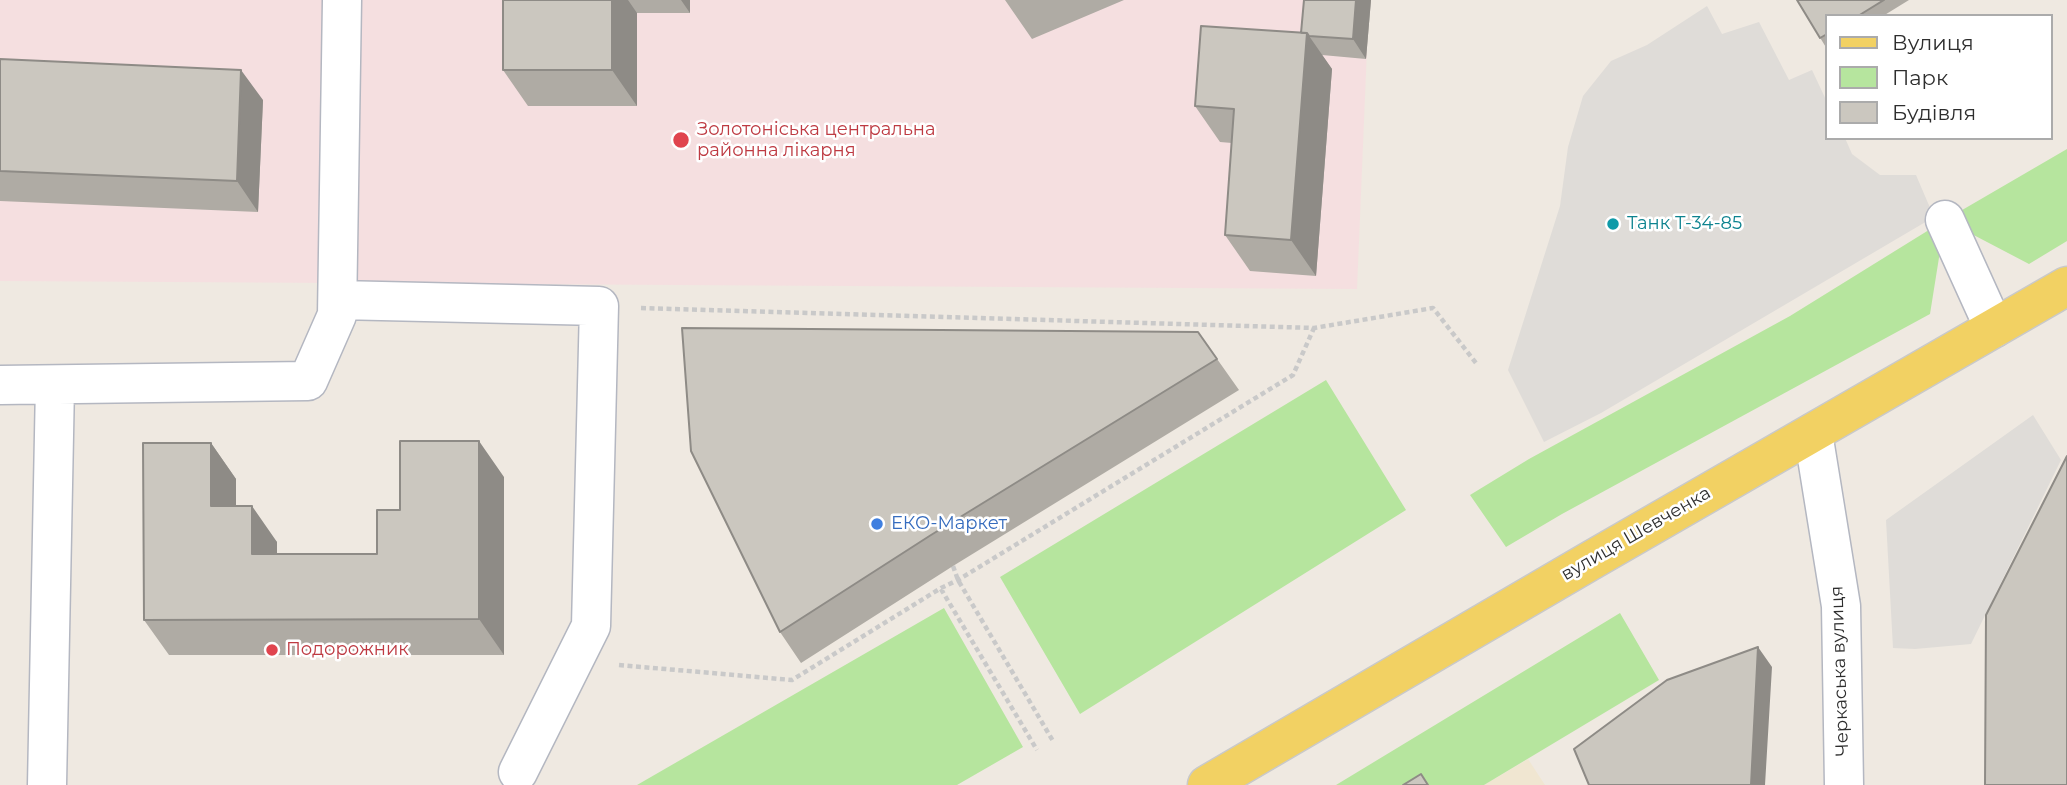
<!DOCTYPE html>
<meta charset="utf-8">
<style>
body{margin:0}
#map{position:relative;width:2067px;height:785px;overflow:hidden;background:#efe9e1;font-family:Montserrat,sans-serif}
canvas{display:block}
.legend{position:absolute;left:1825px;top:14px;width:228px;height:126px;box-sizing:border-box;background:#fff;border:2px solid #ababab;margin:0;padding:9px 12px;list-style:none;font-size:21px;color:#2e2e2e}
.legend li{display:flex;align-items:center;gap:14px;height:35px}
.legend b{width:35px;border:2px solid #ababab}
</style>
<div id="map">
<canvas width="2067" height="785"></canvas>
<ul class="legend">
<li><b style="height:9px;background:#f2d163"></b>Вулиця</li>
<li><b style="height:19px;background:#b6e59e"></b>Парк</li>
<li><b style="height:19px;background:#cbc7bf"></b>Будівля</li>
</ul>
</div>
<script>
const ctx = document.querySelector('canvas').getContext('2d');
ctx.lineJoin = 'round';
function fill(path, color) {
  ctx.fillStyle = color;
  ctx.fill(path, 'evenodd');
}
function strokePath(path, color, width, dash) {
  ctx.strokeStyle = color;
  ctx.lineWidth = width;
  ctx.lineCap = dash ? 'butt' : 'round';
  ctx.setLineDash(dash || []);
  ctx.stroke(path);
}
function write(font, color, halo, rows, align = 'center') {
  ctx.font = font + ' Montserrat,sans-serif';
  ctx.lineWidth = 5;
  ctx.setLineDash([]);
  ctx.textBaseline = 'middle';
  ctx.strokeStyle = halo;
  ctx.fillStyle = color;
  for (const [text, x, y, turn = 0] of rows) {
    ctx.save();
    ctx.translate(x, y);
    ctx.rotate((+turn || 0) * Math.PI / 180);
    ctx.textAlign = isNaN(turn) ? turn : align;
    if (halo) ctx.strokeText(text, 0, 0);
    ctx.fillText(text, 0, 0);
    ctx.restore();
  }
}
fill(new Path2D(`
 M1528,759L1545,785H1484Z`), '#f0e6d1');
fill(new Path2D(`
 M0,0H1369L1357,289L0,281Z`), '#f5dfe0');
fill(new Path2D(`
 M2067,149V241L2029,264L1945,220L1930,314L1562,514L1506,547L1470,495L1529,459L1790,316L1945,220Z
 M1326,380L1406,510L1080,714L1000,577Z
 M944,608L1023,747L957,785H637Z
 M1620,613L1659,680L1484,785H1336Z`), '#b6e59e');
fill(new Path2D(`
 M1707,6L1722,34L1759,22L1789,80L1812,70L1827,102V138H1845L1852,154L1880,175H1916L1934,217L1601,413L1544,442L1508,370L1560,206L1568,147L1583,96L1611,61L1647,45Z
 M2033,415L2061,460L1971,644L1915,649L1893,648L1886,520Z`), '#dfdcd8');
const minor = new Path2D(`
 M1945,220L1994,328
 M338,300L599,306L591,626L518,772
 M0,385L308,381L337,315L342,0
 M1813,433L1841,606L1844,785
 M47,785L55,385`);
const major = new Path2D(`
 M1207,785L1590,561L2067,286`);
strokePath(minor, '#b4b7c1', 41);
strokePath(major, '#c9c9c9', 41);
strokePath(new Path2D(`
 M641,308L1314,328L1433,308L1476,363
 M953,566L958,580L1053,741
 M941,589L1037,750
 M619,665L792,680L941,588L958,580L1293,375L1314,328`), '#c9c9c9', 4.5, [5, 3.5]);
strokePath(minor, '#fff', 38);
strokePath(major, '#f2d163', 38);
fill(new Path2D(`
 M503,0H690V13H637V106H528L503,70Z
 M1005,0H1124L1032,39Z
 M1304,0H1371L1366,59L1322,55L1332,69L1316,276L1250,271L1225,235L1232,143L1220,142L1195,106L1301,33Z
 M1797,0H1909L1883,16H1827V49Z
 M0,59L263,100L258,212L0,201Z
 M1198,332L1239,390L953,566L801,663L780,632Z
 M211,443L236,479V506L277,542V554H377L400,510L504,477V655H169L144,620Z`), '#afaba4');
fill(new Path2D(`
 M612,0H628L637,13V106L612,70Z
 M681,0H690V13Z
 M1356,0H1371L1366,59L1353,39Z
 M1307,33L1332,69L1316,276L1291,240Z
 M241,70L263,100L258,212L237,181Z
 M479,441L504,477V655L479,619Z
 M211,443L236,479V542L211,506Z
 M252,506L277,542V590L252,554Z
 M1758,647L1772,667L1765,785H1751Z`), '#8e8b86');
const building = new Path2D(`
 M503,0H612V70H503Z
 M1304,0H1356L1353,39L1309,36L1307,33H1301Z
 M1797,0H1884L1858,16H1827V34L1820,38Z
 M1201,26L1307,33L1291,240L1225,235L1234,109L1195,106Z
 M0,59L241,70L237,181L0,171Z
 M682,328L1198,332L1217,359L931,535L780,632L691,451Z
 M400,441H479V619L144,620L143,443H211V506H252V554H377V510H400Z
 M2067,456V785H1985L1986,615Z
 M1758,647L1751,785H1589L1574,749L1667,680Z
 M1421,774L1428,785H1403Z`);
fill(building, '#cbc7bf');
strokePath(building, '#8e8b86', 2);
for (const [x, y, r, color] of [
 [681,140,9,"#e0444e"],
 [1613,224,7,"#0f9aa8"],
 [877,524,7,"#3f7fe0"],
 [272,650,7,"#e0444e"]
]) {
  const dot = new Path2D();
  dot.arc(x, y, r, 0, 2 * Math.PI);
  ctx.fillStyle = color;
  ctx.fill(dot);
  strokePath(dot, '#fff', 2.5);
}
write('18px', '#be3a42', '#fff', [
 ["Золотоніська центральна",697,130],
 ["районна лікарня",697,151],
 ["Подорожник",286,650]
], 'left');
write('18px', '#0d838f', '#fff', [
 ["Танк Т-34-85",1627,224]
], 'left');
write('18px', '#366cbe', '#fff', [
 ["ЕКО-Маркет",891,524]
], 'left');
write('18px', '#2e2e2e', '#fff', [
 ["вулиця Шевченка",1636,534,-30],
 ["Черкаська вулиця",1840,671,-92]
]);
</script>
